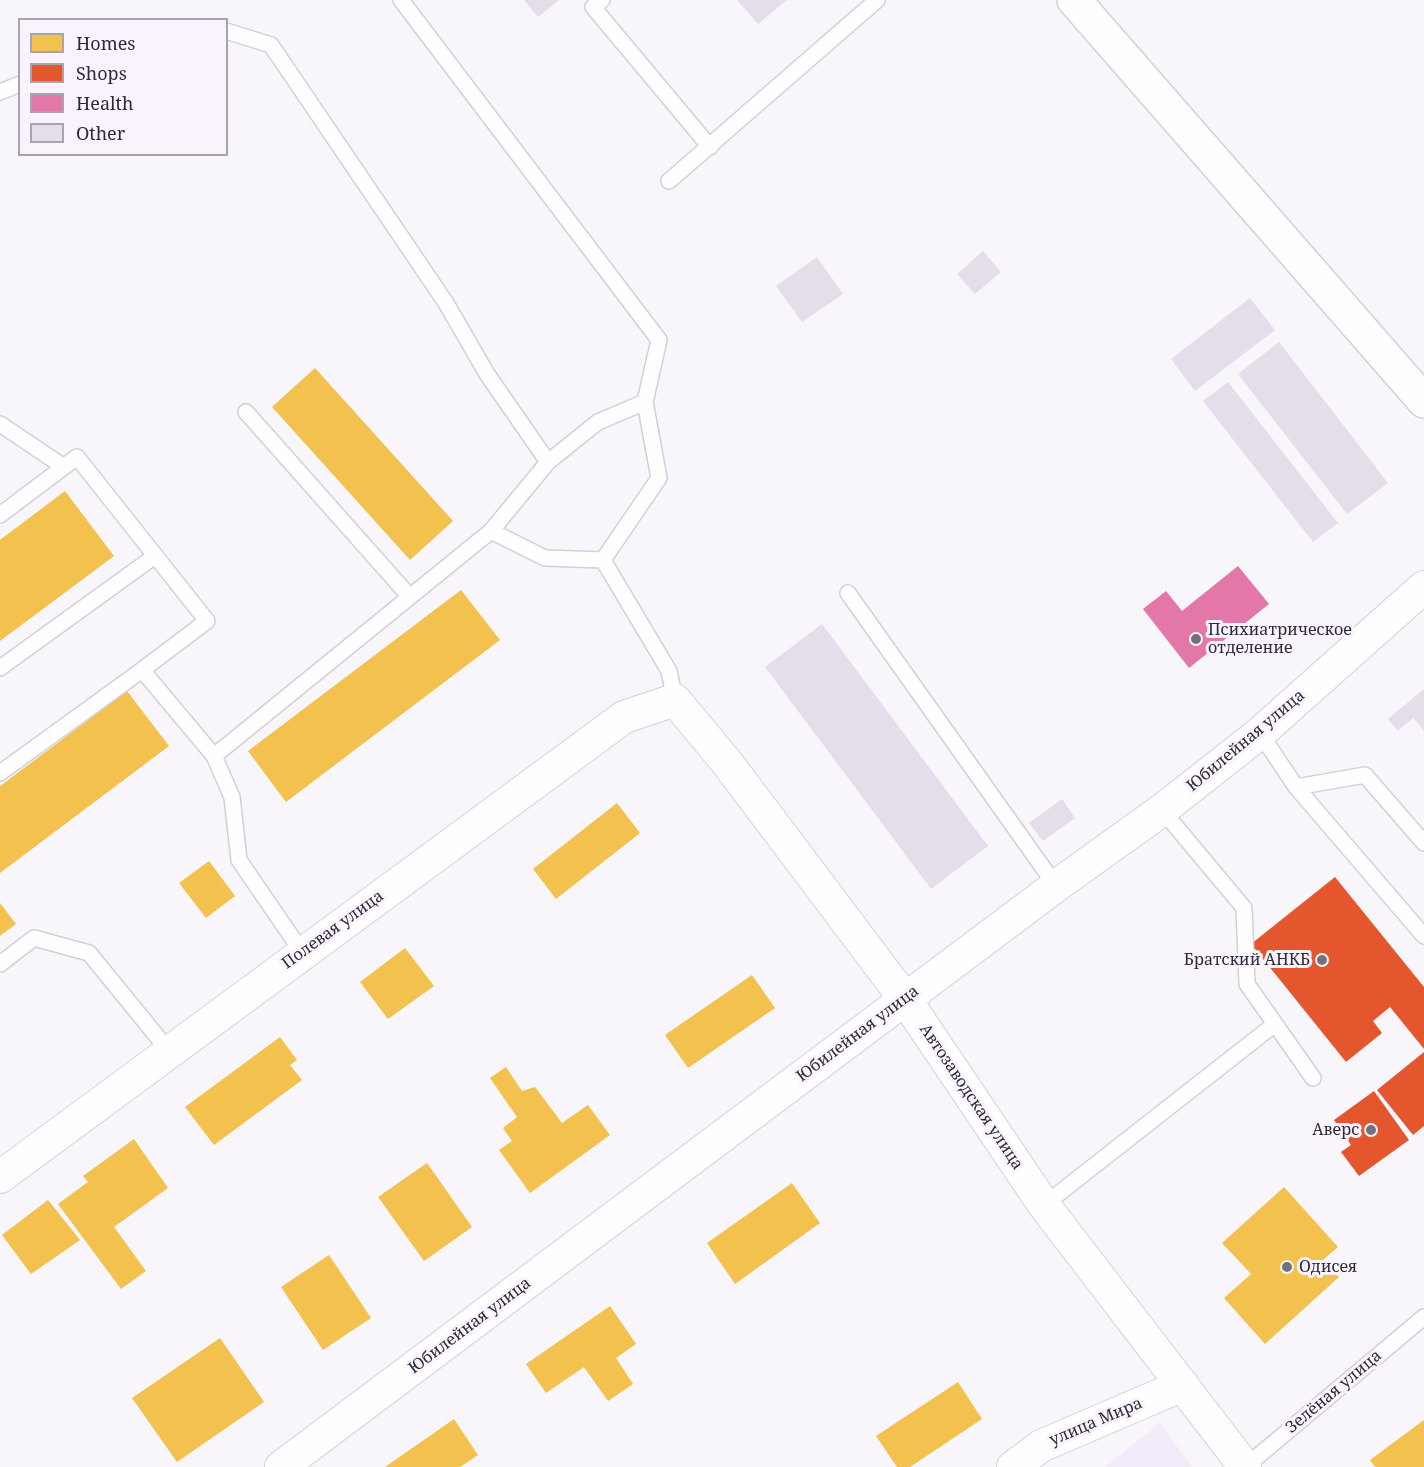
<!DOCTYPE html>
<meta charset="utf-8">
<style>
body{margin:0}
#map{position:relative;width:1424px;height:1467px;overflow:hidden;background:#f8f5fb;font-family:"Noto Serif",serif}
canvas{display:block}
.legend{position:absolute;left:18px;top:18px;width:210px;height:138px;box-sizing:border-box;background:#f9f3fd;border:2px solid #a9a3ac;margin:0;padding:8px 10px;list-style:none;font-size:18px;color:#302a33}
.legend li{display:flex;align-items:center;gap:12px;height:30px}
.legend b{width:30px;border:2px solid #a9a3ac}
</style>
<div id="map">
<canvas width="1424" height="1467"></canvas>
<ul class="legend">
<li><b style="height:16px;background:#f2c14e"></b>Homes</li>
<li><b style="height:16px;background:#e4572e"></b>Shops</li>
<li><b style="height:16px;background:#e377a8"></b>Health</li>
<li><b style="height:16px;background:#e4deea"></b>Other</li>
</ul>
</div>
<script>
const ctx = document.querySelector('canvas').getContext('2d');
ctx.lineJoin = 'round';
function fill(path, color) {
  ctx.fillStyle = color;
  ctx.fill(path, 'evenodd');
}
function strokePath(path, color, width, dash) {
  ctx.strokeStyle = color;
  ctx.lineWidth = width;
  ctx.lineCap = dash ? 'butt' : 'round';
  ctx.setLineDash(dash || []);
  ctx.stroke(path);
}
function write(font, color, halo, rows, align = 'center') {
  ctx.font = font + ' "Noto Serif",serif';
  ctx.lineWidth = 6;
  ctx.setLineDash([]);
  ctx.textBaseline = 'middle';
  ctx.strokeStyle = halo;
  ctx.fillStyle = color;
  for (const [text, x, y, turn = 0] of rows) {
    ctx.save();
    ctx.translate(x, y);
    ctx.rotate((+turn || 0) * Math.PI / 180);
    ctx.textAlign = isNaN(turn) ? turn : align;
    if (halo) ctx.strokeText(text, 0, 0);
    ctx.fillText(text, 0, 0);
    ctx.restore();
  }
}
fill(new Path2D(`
 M1160,1423L1192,1467H1105Z`), '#f2eaf8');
fill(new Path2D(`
 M315,368L453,521L410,560L272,407Z
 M65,491L114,556L0,641V540Z
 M461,590L500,640L286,802L248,751Z
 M127,691L169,746L0,873V786Z
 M617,803L640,833L556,899L533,869Z
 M209,861L235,896L206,918L179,883Z
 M0,903L16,924L0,936Z
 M405,948L434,986L388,1019L360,982Z
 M752,975L775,1008L688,1068L665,1035Z
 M280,1037L297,1060L290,1065L302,1080L214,1145L185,1107Z
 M506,1067L522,1091L535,1087L562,1123L588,1105L610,1135L530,1193L499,1150L512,1141L503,1128L517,1117L490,1078Z
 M134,1139L168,1188L114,1227L146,1271L121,1289L58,1204L88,1182L83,1176Z
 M427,1163L472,1227L424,1261L378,1197Z
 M792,1183L820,1223L735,1284L707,1243Z
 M1284,1187L1338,1247L1323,1260L1339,1277L1265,1344L1224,1298L1251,1274L1222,1243Z
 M48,1200L80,1240L31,1274L2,1235Z
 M329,1255L371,1318L323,1350L281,1287Z
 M610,1306L636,1344L616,1358L633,1384L608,1401L584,1367L546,1393L526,1364Z
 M220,1338L264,1402L177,1462L132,1398Z
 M958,1382L982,1419L910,1467H897L876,1436Z
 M454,1419L478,1455L460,1467H385Z
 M1424,1420V1467H1375L1370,1460Z`), '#f2c14e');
fill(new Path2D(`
 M1335,877L1424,987V1049L1390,1007L1373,1021L1382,1033L1346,1062L1251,944Z
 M1424,1052V1126L1413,1135L1377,1090Z
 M1374,1091L1409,1140L1359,1176L1341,1152L1351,1145L1334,1120Z`), '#e4572e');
fill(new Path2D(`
 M1238,566L1269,604L1189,668L1143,609L1166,591L1182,611Z`), '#e377a8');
fill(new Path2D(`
 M524,0H559L538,17Z
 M737,0H787L758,24Z
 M983,251L1001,272L975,294L957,274Z
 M817,257L843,294L802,322L776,286Z
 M1250,298L1275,330L1195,391L1171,359Z
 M1279,342L1388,483L1347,514L1238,374Z
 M1228,382L1338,523L1313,542L1203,401Z
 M822,624L988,846L931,889L765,667Z
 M1424,689V731L1413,718L1398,731L1388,719Z
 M1062,799L1075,818L1043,841L1029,823Z`), '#e4deea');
const service = new Path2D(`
 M401,0L659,340L645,402L659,478L603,560L669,671L675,700
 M602,0L593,7L710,147
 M226,31L271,45L446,303L487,374L548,462
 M0,92L20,84
 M669,181L877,0
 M246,412L410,597
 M0,424L64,467
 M0,515L77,457L207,621L142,670L214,756L232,797L239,860L302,952
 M491,531L545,558L603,560
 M848,593L1056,886
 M0,668L155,556
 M1260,733L1296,787L1365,775L1424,843
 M214,756L491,531L548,462L598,422L645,402
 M0,773L142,670
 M1296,787L1424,936
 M1162,810L1244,908L1247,984L1313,1078
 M0,964L34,938L89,953L169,1051
 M1044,1205L1275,1024
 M1245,1467L1424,1317`);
const minor = new Path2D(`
 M0,1177L624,717L675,700L728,764L905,999L1044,1205L1245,1467
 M281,1467L1056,886L1162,810L1260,733L1424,587
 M1013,1467L1041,1446L1183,1385`);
const tertiary = new Path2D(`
 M1074,0L1424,401`);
strokePath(service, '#d4cfd7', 18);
strokePath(minor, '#d4cfd7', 34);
strokePath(tertiary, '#d4cfd7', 36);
strokePath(service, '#fefefe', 15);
strokePath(minor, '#fefefe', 32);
strokePath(tertiary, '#fefefe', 33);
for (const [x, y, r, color] of [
 [1196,639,6,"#767179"],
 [1322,960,6,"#767179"],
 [1371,1130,6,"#767179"],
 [1287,1267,6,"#767179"]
]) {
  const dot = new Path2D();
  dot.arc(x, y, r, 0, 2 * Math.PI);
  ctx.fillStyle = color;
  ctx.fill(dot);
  strokePath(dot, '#f9f3fd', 2);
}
write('16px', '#302a33', '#f9f3fd', [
 ["Психиатрическое",1208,630],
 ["отделение",1208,648],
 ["Братский АНКБ",1310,960,"right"],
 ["Аверс",1359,1130,"right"],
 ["Одисея",1299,1267]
], 'left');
write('16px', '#302a33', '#f9f3fd', [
 ["Юбилейная улица",1246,741,-40],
 ["Полевая улица",333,930,-36],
 ["Юбилейная улица",858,1034,-37],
 ["Автозаводская улица",971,1097,56],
 ["Юбилейная улица",470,1326,-37],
 ["Зелёная улица",1334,1392,-40],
 ["улица Мира",1096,1422,-23]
]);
</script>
